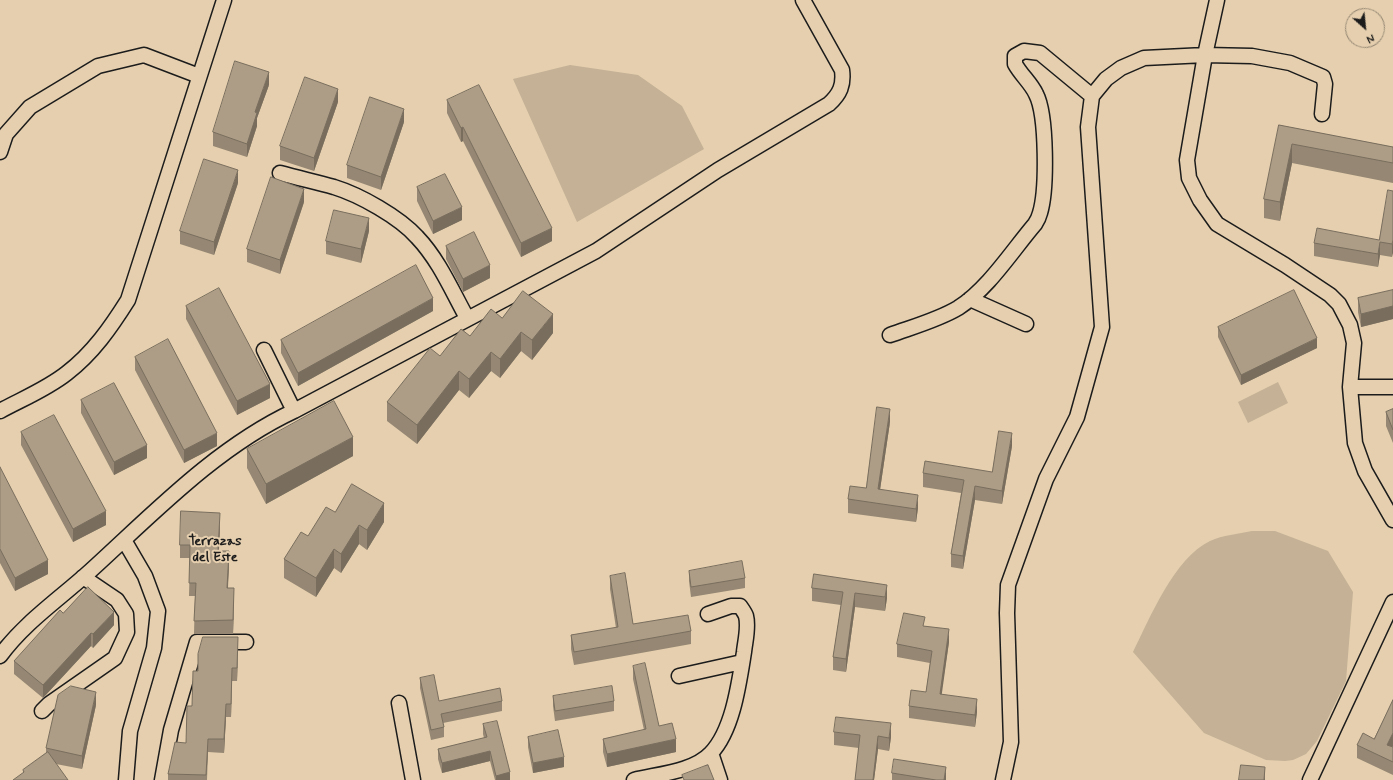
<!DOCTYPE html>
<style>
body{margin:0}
#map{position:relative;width:1393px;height:780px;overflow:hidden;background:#e5cfae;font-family:Mynerve,sans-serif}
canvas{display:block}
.north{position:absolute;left:1345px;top:8px;width:40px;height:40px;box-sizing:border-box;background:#e5cfae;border:1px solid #958774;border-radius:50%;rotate:153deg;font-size:11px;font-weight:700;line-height:16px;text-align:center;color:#1c1c1c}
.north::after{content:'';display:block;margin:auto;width:14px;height:18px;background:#1c1c1c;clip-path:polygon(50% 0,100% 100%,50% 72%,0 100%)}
</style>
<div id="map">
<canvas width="1393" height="780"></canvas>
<div class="north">N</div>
</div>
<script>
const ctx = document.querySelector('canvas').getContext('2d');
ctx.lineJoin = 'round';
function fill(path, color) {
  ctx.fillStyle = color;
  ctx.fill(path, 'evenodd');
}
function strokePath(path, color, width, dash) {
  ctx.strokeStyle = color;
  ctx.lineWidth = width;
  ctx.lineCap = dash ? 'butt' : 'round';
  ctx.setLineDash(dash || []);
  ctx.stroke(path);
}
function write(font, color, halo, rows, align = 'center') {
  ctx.font = font + ' Mynerve,sans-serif';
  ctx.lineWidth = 4;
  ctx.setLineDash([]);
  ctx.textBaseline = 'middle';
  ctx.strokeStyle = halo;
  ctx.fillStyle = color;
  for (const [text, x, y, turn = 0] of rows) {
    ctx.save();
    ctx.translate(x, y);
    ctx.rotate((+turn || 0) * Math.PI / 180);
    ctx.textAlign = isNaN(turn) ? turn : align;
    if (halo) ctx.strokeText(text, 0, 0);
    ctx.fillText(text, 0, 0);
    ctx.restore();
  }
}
fill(new Path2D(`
 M570,65L638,75L682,106L704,149L577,222L513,79Z
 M1278,382L1288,403L1248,423L1238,402Z
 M1252,531H1275L1328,551L1353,592L1346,681L1317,741L1306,754L1293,760L1285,761L1266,760L1204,733L1133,652C1150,618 1174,558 1210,541C1223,535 1238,534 1252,531Z`), '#c4b196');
const minor = new Path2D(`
 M1217,0L1205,55L1187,160L1189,178L1200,200L1217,224L1285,265L1330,295L1339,304L1350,325L1354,343L1350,387L1355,443L1365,471L1393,520
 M0,152L6,134L30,107L98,66L144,55L199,76
 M280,173C298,178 316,182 334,187C360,195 399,217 417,237C439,260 452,291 467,318
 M970,299L1026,324
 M890,335C912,327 938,320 958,308C988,289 1012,251 1035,224C1037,221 1039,217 1040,213C1047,190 1047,115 1036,94C1031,83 1021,75 1015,64V56L1024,51L1040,53L1092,96
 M264,350L294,411
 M1350,387H1393
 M0,411C22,399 47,389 67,373C93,353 111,327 128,300L224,0
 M124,540L145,576L158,611L154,648L130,731L126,780
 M0,656C24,623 58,600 88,573C152,515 215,448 294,411L596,251L718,170L829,104C840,94 844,85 842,70L803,0
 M679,676L742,662
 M399,703L413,780
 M42,711L49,704L115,658L127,632L126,614L117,600L83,577
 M711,753L720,780
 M162,780L171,730L197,642H246
 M634,780C658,774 693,772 711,753C733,730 739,683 744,652C745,642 749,627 746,616C745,613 742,609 740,606H731L708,614
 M1003,780L1011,742L1007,613L1008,585L1046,479L1077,417L1102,327L1088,127L1092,96L1106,79L1121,68L1144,58L1205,55L1252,56L1290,63L1323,77L1325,84L1322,114
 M1310,780L1393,602`);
strokePath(minor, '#1c1c1c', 17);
strokePath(minor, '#e5cfae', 14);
fill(new Path2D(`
 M269,85L257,118V126L247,157L213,146V132Z
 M447,100L552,241L521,257L463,141L461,142L447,113Z
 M338,102L314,171L280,160V146Z
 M404,122L381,190L347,178V165Z
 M1279,125L1393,147V183L1292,163L1280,221L1264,218V199Z
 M238,183L214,255L180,244V231Z
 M417,187L462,220L433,234L417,201Z
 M1393,191L1392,257L1380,255L1378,267L1314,256V243L1379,240Z
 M304,202L280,274L247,262V249Z
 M369,231L361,263L326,254V241Z
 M446,246L490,278L463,292L446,259Z
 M1393,290V319L1361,327L1358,312V298Z
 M186,306L270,398L237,415L186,319Z
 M433,311L298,386L281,353V340Z
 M502,318L553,333L532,360L521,351L500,378L491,371L469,398L459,390L417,444L387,421V402L470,336Z
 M1218,327L1317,348L1241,385L1218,337Z
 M135,357L217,446L184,463L135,370Z
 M81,400L147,458L114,475L81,413Z
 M1393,409V443L1386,426V412Z
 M890,422L880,490L918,508L916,522L848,513V499L866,488Z
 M21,432L106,525L73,542L21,445Z
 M1012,446L1002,504L975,500L963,569L951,567V554L961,493L923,487V473L992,472Z
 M247,449L353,456L266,504L247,468Z
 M0,467L48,574L15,591L0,563Z
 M335,512L384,522L367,550L359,544L341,573L334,568L316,597L284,578V559Z
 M220,526L219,551L229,564L228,588L234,602L233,634H194L195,596H189L190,558H180V545Z
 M689,571L745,578V588L691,597L689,581Z
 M814,574L887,598L885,611L855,607L846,672L833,670V657L841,605L812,601V588Z
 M610,576L633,624L691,631V644L574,665L571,649V635L616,628L610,589Z
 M63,613L114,625L93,648L91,646L43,698L14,674V661Z
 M925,626L949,642L941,694L977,712L975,727L909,718V706L926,692L930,663L897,657V644Z
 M238,650L237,681H232L231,717H226L224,753L208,752L207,780H168V774L186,743L198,671Z
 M633,666L659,726L676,752L607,767L603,752V739L644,730L633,679Z
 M420,678L439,701H502V711L443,723L444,727V737L431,740L420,688Z
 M553,696L614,701V711L555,721L553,706Z
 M1393,700V746L1392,747H1393V775L1357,758V745L1374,739Z
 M96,705L82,769L56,764L23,773V770L46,753V748Z
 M483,724L510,780H495L490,761L442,773L438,759V749L484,738L483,734Z
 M834,732L891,737L889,751L878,749L874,780H855L859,748L834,745Z
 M528,737L564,767L533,773L528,747Z
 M892,773L946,777V780H892Z`), '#958773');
fill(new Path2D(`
 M269,72V85L257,118V126L247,157V144L255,112Z
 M338,89V102L314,171V158Z
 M404,109V122L381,190V177Z
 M463,127V141L461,142V128Z
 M1292,144V163L1280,221V202Z
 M238,170V183L214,255V242Z
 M304,189V202L280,274V260Z
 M462,207V220L433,234V221Z
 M369,218V231L361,263V249Z
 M552,228V241L521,257V243Z
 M1393,240V253L1392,257V244Z
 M1380,242V255L1378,267V254Z
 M490,265V278L463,292V279Z
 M433,298V311L298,386V373Z
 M1393,306V319L1361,327V314Z
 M553,314V333L532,360V340Z
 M521,332V351L500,378V359Z
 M1317,338V348L1241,385V375Z
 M491,352V371L469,398V379Z
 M459,371V390L417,444V425Z
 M270,384V398L237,415V401Z
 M890,409V422L878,503V489Z
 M217,433V446L184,463V450Z
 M1012,433V446L1002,504V491Z
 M353,437V456L266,504V484Z
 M147,445V458L114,475V462Z
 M975,486V500L963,569V556Z
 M918,495V508L916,522V509Z
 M384,503V522L367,550V530Z
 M106,511V525L73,542V529Z
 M220,513V526L218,564V551Z
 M359,525V544L341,573V554Z
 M334,549V568L316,597V578Z
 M229,551V564L227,602V588Z
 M48,560V574L15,591V578Z
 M887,585V598L885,611V597Z
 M234,588V602L233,634V620Z
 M855,593V607L846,672V659Z
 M114,612V625L93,648V634Z
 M949,629V642L940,707V694Z
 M91,633V646L43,698V685Z
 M238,637V650L237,681V668Z
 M232,668V681L231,717V704Z
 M96,692V705L82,769V756Z
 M977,699V712L975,727V715Z
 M226,704V717L224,753V739Z
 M891,723V737L889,751V738Z
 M1393,733V746L1387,758V745Z
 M878,736V749L874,780H873Z
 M208,739V752L206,780Z
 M676,739V752L607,767V754Z
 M490,751V761L442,773V763Z
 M564,757V767L533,773V763Z
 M946,767V780H944Z
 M1265,767V780H1264Z
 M510,772V780H496V776Z`), '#796e5e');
const building = new Path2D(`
 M235,61L269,72L255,112L257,113L247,144L213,132Z
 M305,77L338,89L314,158L280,146Z
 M479,85L552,228L521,243L463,127L461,128L447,100Z
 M370,97L404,109L381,177L347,165Z
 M1279,125L1393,147V163L1292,144L1280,202L1264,199Z
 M204,159L238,170L214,242L180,231Z
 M445,174L462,207L433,221L417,187Z
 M271,177L304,189L280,260L247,249Z
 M1388,190L1393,191V240L1392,244L1380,242L1378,254L1314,243L1317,228L1379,240Z
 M334,210L369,218L361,249L326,241Z
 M474,232L490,265L463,279L446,246Z
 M416,265L433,298L298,373L281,340Z
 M219,288L270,384L237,401L186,306Z
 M1294,290L1317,338L1241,375L1218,327Z
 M1393,290V306L1361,314L1358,298Z
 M523,291L553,314L532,340L521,332L500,359L491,352L469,379L459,371L417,425L387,402L430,348L440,356L461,329L470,336L491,309L502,318Z
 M168,339L217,433L184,450L135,357Z
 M114,383L147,445L114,462L81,400Z
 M334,401L353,437L266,484L247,449Z
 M877,407L890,409L878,489L918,495L916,509L848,499L850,486L866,488Z
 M1393,409V430L1386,412Z
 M54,415L106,511L73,529L21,432Z
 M999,431L1012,433L1002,491L975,486L963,556L951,554L964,480L923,473L925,461L992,472Z
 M0,467L48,560L15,578L0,549Z
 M352,484L384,503L367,530L359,525L341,554L334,549L316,578L284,559L301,532L308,536L326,507L335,512Z
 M181,511L220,513L218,551H229L227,588H234L233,620L194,621L196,583H189L190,545H180Z
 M742,561L745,578L691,587L689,571Z
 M625,573L633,624L688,615L691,631L574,652L571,635L618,627L610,576Z
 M814,574L887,585L885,597L855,593L846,659L833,657L843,592L812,588Z
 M88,587L114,612L93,634L91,633L43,685L14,661L60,610L63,613Z
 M904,613L925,617L923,626L949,629L940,694L977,699L975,715L909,706L911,690L926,692L932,651L897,644Z
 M203,637H238L237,668H232L231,704H226L224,739H208L206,775L168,774L175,742L186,743L187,706H192L193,671H198V654Z
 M645,663L659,726L672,723L676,739L607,754L603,739L646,729L633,666Z
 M434,675L439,701L500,688L502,701L441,714L444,727L431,730L420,678Z
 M71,686L96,692L82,756L46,748L58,695Z
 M612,686L614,701L555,711L553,696Z
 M1393,700V733L1387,745L1393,747V762L1357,745L1363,733L1374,739Z
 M836,717L891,723L889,738L878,736L873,780H855L860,735L834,732Z
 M497,721L510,772L496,776L490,751L442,763L438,749L487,737L483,724Z
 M558,730L564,757L533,763L528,737Z
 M48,752L68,780H13L24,772L23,770Z
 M894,759L946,767L944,780H936L892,773Z
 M708,765L714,780H684L682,775Z
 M1241,765L1265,767L1264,780H1239Z`);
fill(building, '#ad9d86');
strokePath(building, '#796e5e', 1);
write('bold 14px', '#1c1c1c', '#e5cfae', [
 ["Terrazas",215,542],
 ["del Este",215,558]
]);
</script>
